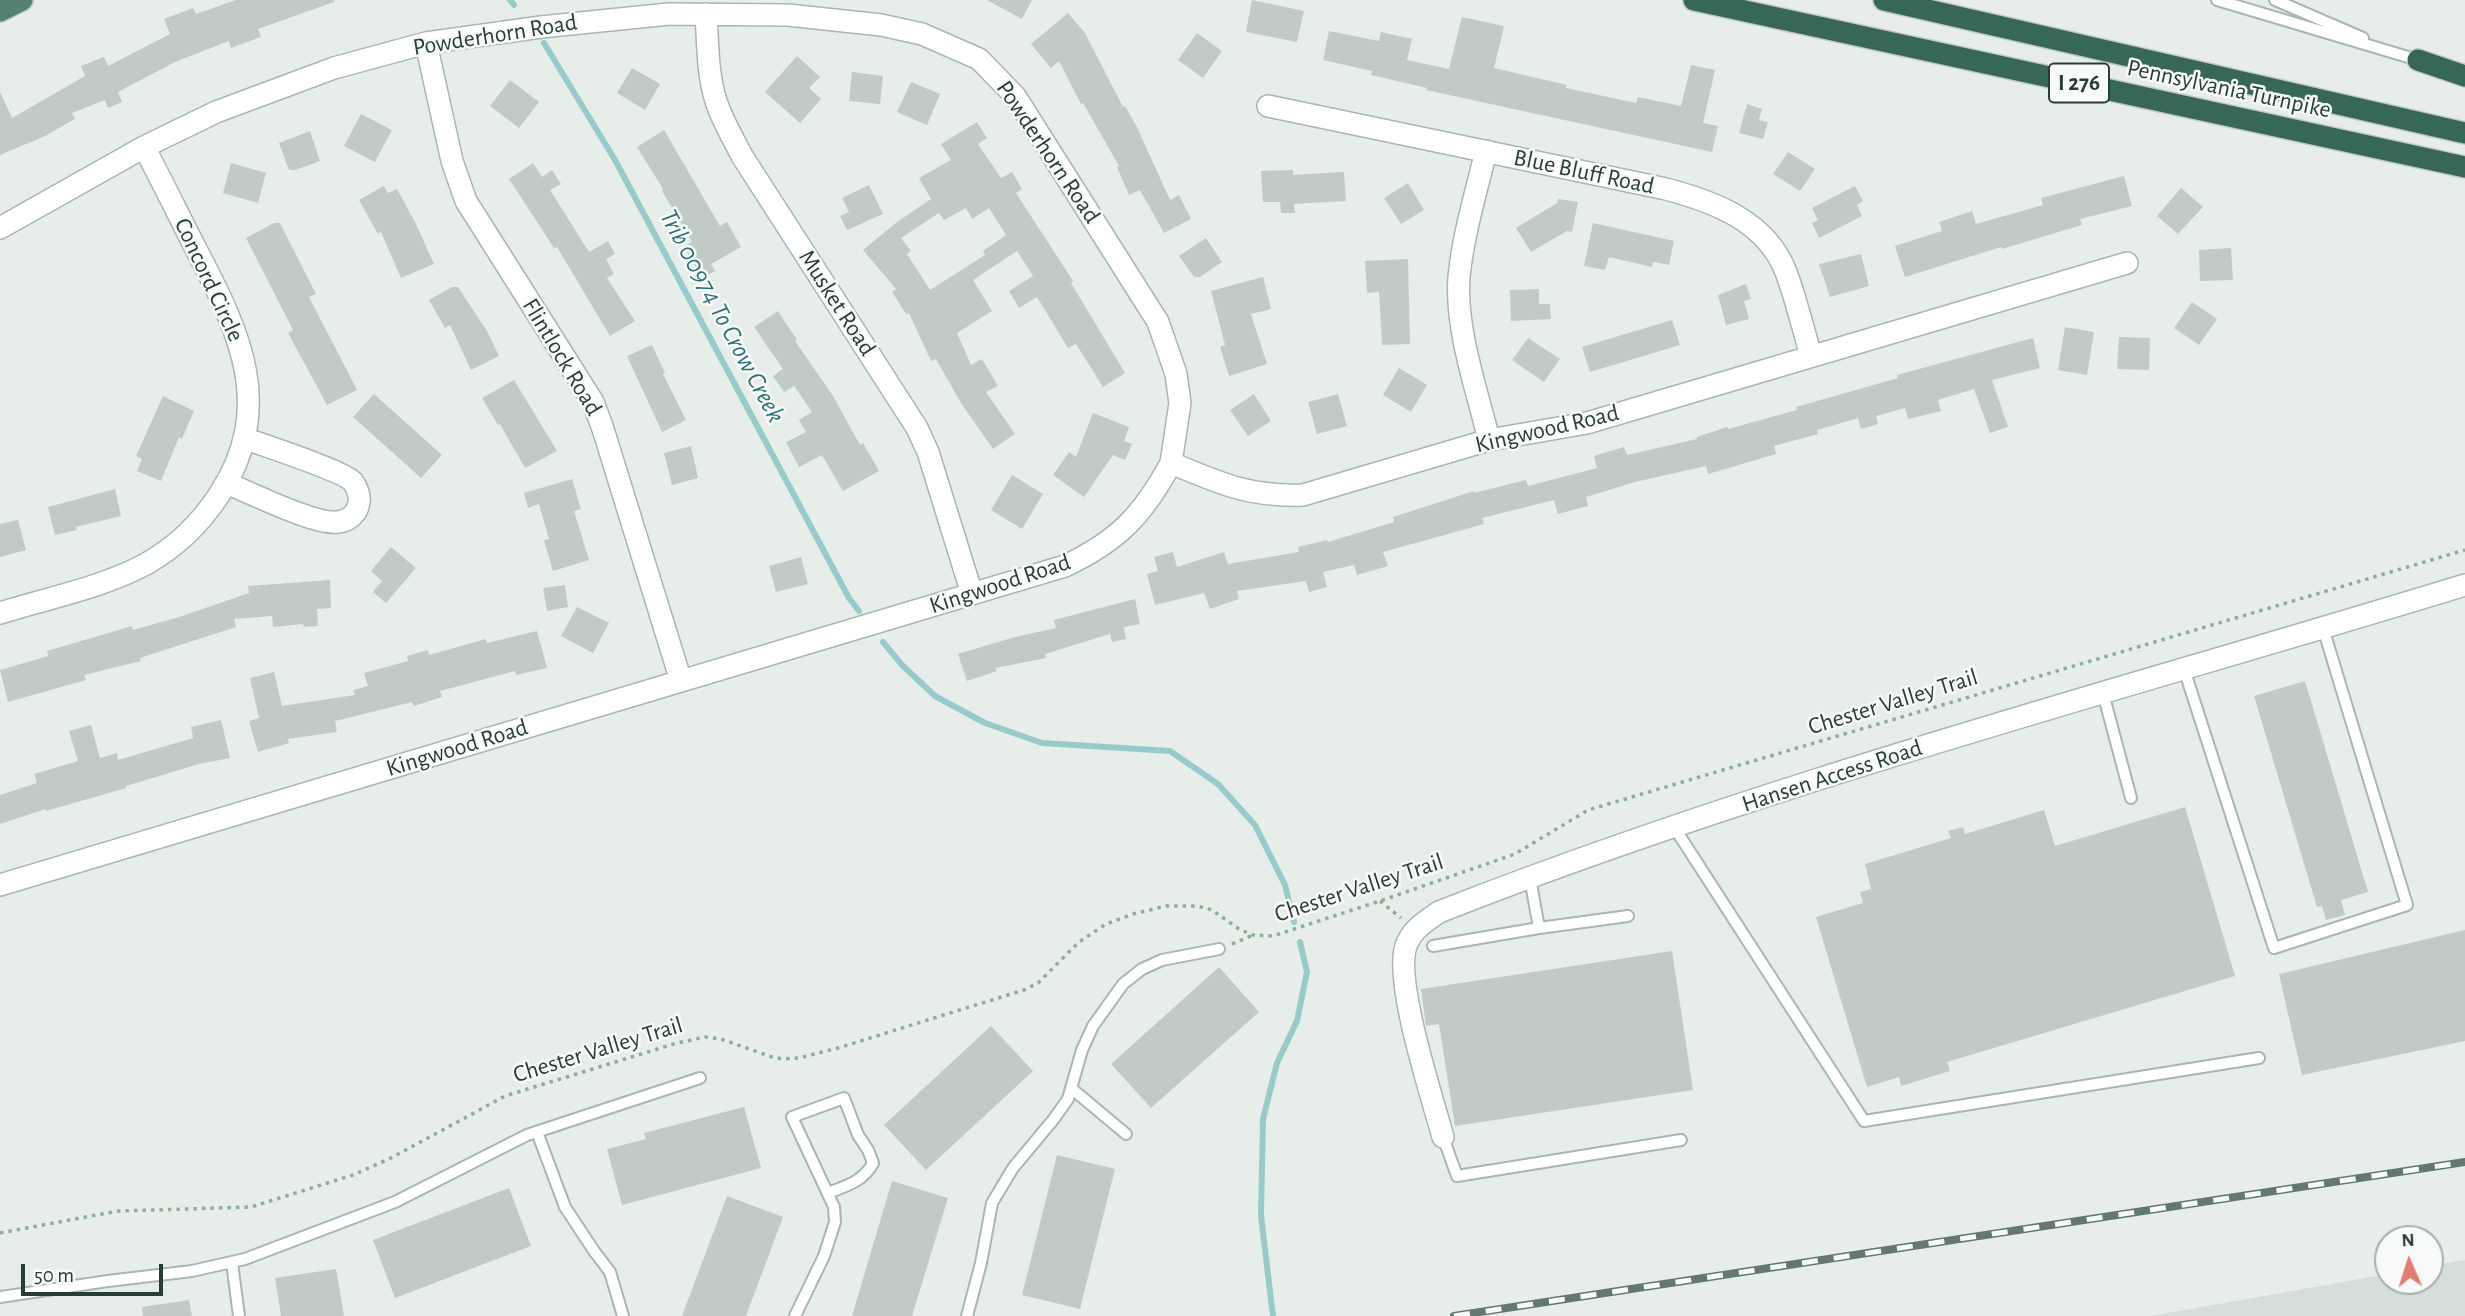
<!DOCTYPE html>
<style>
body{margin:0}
#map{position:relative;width:2465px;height:1316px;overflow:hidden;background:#e7eeea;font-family:"Alegreya Sans",sans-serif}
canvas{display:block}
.north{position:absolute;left:2374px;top:1225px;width:70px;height:70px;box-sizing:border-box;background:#f7faf8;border:2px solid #a4afaa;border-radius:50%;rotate:357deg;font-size:19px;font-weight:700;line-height:28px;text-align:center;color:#283e35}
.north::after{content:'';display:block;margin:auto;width:24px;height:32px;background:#e27d71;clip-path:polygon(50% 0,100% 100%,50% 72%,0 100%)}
.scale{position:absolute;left:21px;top:1264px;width:142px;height:32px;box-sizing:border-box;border:4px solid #283e35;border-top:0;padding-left:9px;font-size:21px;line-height:24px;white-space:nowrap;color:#283e35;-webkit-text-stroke:5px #f7faf8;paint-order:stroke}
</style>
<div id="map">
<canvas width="2465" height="1316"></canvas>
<div class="north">N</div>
<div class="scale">50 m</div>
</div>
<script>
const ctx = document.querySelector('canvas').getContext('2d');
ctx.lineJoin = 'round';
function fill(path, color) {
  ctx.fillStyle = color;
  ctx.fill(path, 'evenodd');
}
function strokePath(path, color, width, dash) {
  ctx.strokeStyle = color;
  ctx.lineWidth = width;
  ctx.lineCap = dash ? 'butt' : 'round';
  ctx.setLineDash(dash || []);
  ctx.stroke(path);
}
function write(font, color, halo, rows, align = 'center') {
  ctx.font = font + ' "Alegreya Sans",sans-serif';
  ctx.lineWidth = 5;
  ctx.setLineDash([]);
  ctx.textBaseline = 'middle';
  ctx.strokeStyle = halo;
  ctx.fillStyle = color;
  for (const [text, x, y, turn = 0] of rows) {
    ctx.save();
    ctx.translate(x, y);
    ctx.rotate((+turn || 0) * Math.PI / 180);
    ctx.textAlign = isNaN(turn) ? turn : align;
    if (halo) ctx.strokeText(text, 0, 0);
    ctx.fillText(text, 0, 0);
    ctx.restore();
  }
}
fill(new Path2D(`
 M2465,1260V1316H2151L2388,1274V1281H2430V1266Z`), '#d5ded9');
strokePath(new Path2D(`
 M510,0L514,5
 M544,43L615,160L849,598L859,611
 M883,642L902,665L935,696L985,723L1042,743L1170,751L1218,784L1255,825L1285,885L1294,922
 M1273,1316L1261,1216L1263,1119L1277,1063L1297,1021L1307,972L1300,942`), '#97cbcb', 6);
fill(new Path2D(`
 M236,0H334V2L258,29L261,37L231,48L229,41L175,62L118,92L122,102L108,108L105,100L72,113L75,119L45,136L0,155V92L12,118L85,76L81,66L104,57L108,66L170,34L164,19L193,8L196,14Z
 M987,0H1032L1022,19Z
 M1252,0L1304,11L1297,42L1246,32Z
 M1068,13L1085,33L1123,107L1125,106L1137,127L1170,200L1179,195L1191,219L1164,233L1140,190L1129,195L1117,167L1119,166L1083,103L1081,104L1059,61L1051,68L1031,44Z
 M1462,17L1504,26L1494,68L1567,85L1566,88L1636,103L1638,97L1681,106L1691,65L1715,70L1703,123L1718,126L1712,152L1426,90L1427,88L1371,75L1372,71L1323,60L1329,31L1379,41L1381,32L1412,39L1407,60L1449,69Z
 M1197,33L1222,51L1203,78L1178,60Z
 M797,56L820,77L809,88L821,99L800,123L765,92Z
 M632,68L660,84L645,110L617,93Z
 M852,72L883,76L880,104L849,101Z
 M510,80L539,102L519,128L490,106Z
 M911,82L940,94L927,125L897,112Z
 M1747,104L1762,109L1759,120L1768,122L1763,139L1739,133Z
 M361,114L392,130L375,162L344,146Z
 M977,122L987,138L978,144L1001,178L1012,172L1022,189L1016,193L1073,281L1071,283L1125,373L1103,387L1076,344L1068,348L1037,297L1019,308L1009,291L1033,276L1017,251L973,280L992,311L957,333L971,365L982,359L998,386L986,392L1015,434L993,449L961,403L936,359L931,361L909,313L906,314L892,292L896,289L863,250L897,222L931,199L919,178L951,160L941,144ZM966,208L972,219L989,208L1006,235L983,251L985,255L930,290L907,254L911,251L901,238L939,213L944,220Z
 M664,130L720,226L727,222L741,247L711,264L715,271L702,278L684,246L692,242L662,191L663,189L637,147Z
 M310,131L320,161L295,170H289L279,143Z
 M1788,152L1815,169L1800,191L1773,174Z
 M231,163L266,173L258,203L223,193Z
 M533,163L542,177L552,170L561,184L550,190L589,252L608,241L615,254L606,259L614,274L607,278L635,321L610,336L557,247L554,248L509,179Z
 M1293,170V175L1344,172L1346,201L1294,204L1295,213H1281L1280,202H1263L1261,171Z
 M2124,176L2132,206L2080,219L2082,225L2002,249L2001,247L1905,277L1895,246L1942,231L1939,222L1972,211L1976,224L2043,205L2041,198Z
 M1408,183L1424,210L1401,224L1384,198Z
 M869,185L883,214L847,230L840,216L849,212L842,198Z
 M384,186L388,193L397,189L416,224L434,264L401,278L381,232L378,234L359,200Z
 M1855,186L1863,201L1857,205L1862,216L1819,238L1812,223L1818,220L1812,208Z
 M2181,188L2203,207L2178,234L2157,216Z
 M1558,199L1578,202L1572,232L1567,231L1531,252L1516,228L1557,203Z
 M274,223H280L316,294L309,297L357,390L327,405L288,333L293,330L246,238Z
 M1593,223L1674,241L1669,265L1653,262L1652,267L1609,257L1605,270L1584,266Z
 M1206,238L1222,262L1200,277H1194L1179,256Z
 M2231,248L2233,280L2200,281L2199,250Z
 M1861,254L1869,286L1830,297L1819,264Z
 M1408,259L1410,344L1382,345L1379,292L1367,293L1365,261Z
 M1263,277L1271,309L1251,314L1267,364L1229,376L1220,347L1225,345L1211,291Z
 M1746,284L1751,299L1744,301L1749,319L1726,325L1718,295Z
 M452,287H458L487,331L499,356L471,370L450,325L445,328L429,300Z
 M1539,289V304H1550L1551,319L1511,321L1510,290Z
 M2192,302L2217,319L2199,345L2174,328Z
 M778,311L797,340L795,341L833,396L860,445L863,443L879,471L843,491L822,455L799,467L786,442L806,432L799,420L812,412L794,386L784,392L773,376L783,369L754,327Z
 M1672,320L1680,345L1590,372L1582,347Z
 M2065,327L2094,332L2087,375L2058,370Z
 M2119,337L2150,338L2149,370L2117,369Z
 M1528,338L1560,359L1544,382L1512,360Z
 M2033,338L2040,368L1992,380L2008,427L1990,433L1974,389L1938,400L1941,411L1908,419L1905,408L1876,416L1878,424L1861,429L1858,418L1817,430L1818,434L1774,446L1776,454L1708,474L1706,466L1635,482L1586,497L1588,506L1558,514L1554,500L1482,518L1484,524L1383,552L1388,566L1357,575L1354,565L1323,572L1327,587L1309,592L1306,581L1237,591L1239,599L1210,609L1204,593L1155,605L1147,574L1158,571L1154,557L1173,552L1177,567L1224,552L1228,564L1299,552L1298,547L1327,540L1328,542L1394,522L1393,517L1474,491V493L1526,480L1528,486L1597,468L1594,456L1624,447L1627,455L1697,439V437L1727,427L1728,429L1797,410L1796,407L1898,378L1897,375Z
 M652,345L665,373L663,374L686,420L662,432L627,356Z
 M1399,368L1427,385L1411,412L1383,395Z
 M514,380L557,451L525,468L500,424L498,425L482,398Z
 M374,394L442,455L421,478L353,417Z
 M1254,394L1271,421L1248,436L1230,410Z
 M1338,394L1347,426L1317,434L1308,402Z
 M163,396L194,411L182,439L179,437L161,481L137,471L142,459L136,456Z
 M1093,413L1129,427L1124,441L1132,444L1125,460L1113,455L1084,497L1053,475L1069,452L1076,457Z
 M691,446L698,478L672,485L664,453Z
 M1012,475L1043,494L1022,529L991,510Z
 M572,479L581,509L574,511L589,560L553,571L544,540L549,539L539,504L528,508L524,493Z
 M115,489L121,516L76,527L77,530L55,535L48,507Z
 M18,520L26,550L0,557V524Z
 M391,547L416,568L386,603L373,592L382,581L371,571Z
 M801,557L808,584L776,592L769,566Z
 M330,580L331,608L317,609L318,626L304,627L303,624L273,627L272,616L234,619L236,627L140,658L141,661L84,675L86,680L8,702L0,670L48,656L47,651L132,626L133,630L179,617L249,593L248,586Z
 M565,585L568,607L547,611L543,588Z
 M1135,599L1140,624L1124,627L1126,639L1112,642L1110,634L1045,654L1046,658L995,668L997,671L967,681L958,654L1015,637L1056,628L1054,620Z
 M577,607L609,623L593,653L561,636Z
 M537,631L547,668L516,675L515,671L440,691L442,697L414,706L412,702L335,721L337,732L288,739L289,743L258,752L249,721L259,718L250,678L274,672L282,706L355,695L353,690L368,686L364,673L408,661L407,656L428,650L429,655L486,639L487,643Z
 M2305,681L2368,892L2341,900L2345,915L2326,920L2322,906L2317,907L2254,696Z
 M221,720L230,758L199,764L126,786V788L46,811V809L0,824V795L37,783L34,774L78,761L69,731L91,725L100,758L117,753L118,760L193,738L191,727Z
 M2185,807L2235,976L1947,1062L1950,1071L1901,1086L1899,1077L1867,1087L1816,917L1863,903L1860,892L1871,889L1865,864L1951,838L1948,831L1963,827L1965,834L2044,810L2055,846Z
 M2465,930V1041L2302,1075L2279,974Z
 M1672,951L1693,1090L1455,1126L1439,1024L1426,1026L1421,989Z
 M1219,967L1259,1012L1151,1108L1111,1064Z
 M991,1026L1033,1071L926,1170L884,1125Z
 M744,1107L761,1168L622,1205L607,1149L646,1139L644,1133Z
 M1057,1155L1115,1169L1080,1309L1022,1295Z
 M892,1181L948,1198L912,1316H852Z
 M509,1188L531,1246L395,1298L373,1240Z
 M727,1196L783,1217L746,1316H682Z
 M336,1269L344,1316H281L275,1278Z
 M189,1300L192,1316H143L142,1307Z`), '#c0cbc5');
const service = new Path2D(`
 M2217,0L2418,60
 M2275,0L2363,38
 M2184,669L2274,948L2407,905L2323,628
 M2103,693L2131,798
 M1674,827L1864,1121L2259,1058
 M1539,928L1628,916
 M1433,946L1539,928L1530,878
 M1071,1088L1126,1134
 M537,1132L565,1207L594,1251L610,1272L623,1316
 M1443,1137L1457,1176L1681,1140
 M232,1263L239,1316
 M0,1297L108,1281L192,1271L245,1259L395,1202L527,1135L700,1078
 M795,1316L824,1256L835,1222L834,1207L792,1117L844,1098L858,1135L868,1150L873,1163C864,1181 846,1186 828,1193
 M967,1316L981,1263L992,1203L1013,1168L1053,1120L1068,1099L1082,1050L1093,1026L1123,984L1142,969L1162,960L1219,949`);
const minor = new Path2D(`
 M706,14C708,42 707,73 716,101C722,120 733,138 742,156L917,428L928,452L972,594
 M426,43L452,161L466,201L593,402L603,429L681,681
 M1268,106L1666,189C1715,202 1766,221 1786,272C1796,299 1803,328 1811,356
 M1486,151C1476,193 1463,235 1459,277C1455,329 1477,390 1489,440
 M0,228L144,147L216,112L334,68L426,43L541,27L669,14L788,15L881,25L922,34L979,59L1015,96L1158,322L1176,374L1180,403L1171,463
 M226,483C252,493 314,525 338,522C349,521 358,513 359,502C360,496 357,487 353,482C344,471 262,445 244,438
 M0,613C48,598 101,588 146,564C176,547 200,524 219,495C276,408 240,333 197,251C179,216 162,181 144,147
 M0,885L1065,566C1118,541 1143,515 1171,463C1220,483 1248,497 1303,495L1489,440L1587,423L2127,263
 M1443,1137C1432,1097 1394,981 1406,946C1412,929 1425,922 1439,912C1773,781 2122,690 2465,585`);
const trunk = new Path2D(`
 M0,11L22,0`);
const motorway = new Path2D(`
 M1694,0L2465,167
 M1884,0L2465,133
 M2418,60L2465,76`);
strokePath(service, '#aab6b0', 14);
strokePath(minor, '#aab6b0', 24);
strokePath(trunk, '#c3c9c6', 24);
strokePath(motorway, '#c3c9c6', 24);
strokePath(new Path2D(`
 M1380,901L1401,918
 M1232,944L1253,935
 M0,1233L118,1211L251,1207L353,1175L391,1158L505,1096L677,1043L705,1037L721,1039L772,1057L783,1059L799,1058L838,1048L1024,990L1038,983L1079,942L1106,924L1133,914L1166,906H1197L1212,910L1239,929L1253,935L1273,936L1380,901L1515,854L1588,810L2465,550`), '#8bad9e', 3.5, [3.5, 5]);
strokePath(service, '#fff', 10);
strokePath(minor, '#fff', 21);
strokePath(trunk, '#548271', 21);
strokePath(motorway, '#376756', 21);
const rail = new Path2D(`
 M1454,1316L2465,1162`);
strokePath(rail, '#637970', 8);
strokePath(rail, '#f7faf8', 5, [16]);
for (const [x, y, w] of [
 [2079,83,60]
]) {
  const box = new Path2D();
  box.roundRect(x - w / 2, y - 19.5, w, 39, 5);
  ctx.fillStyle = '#f7faf8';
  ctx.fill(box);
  strokePath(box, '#283e35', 2);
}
write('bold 23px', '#283e35', null, [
 ["I 276",2079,83]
]);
write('24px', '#283e35', '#f7faf8', [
 ["Powderhorn Road",495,35,-9],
 ["Pennsylvania Turnpike",2229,89,12],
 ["Powderhorn Road",1048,152,56],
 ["Blue Bluff Road",1584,172,12],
 ["Concord Circle",209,280,65],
 ["Musket Road",837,303,57],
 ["Flintlock Road",562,357,59],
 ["Kingwood Road",1547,429,-13],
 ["Kingwood Road",1000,584,-18],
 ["Chester Valley Trail",1893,702,-17],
 ["Kingwood Road",457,748,-17],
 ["Hansen Access Road",1832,776,-18],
 ["Chester Valley Trail",1359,888,-18],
 ["Chester Valley Trail",598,1050,-17]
]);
write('italic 26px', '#287174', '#f7faf8', [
 ["Trib 00974 To Crow Creek",722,316,62]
]);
</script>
